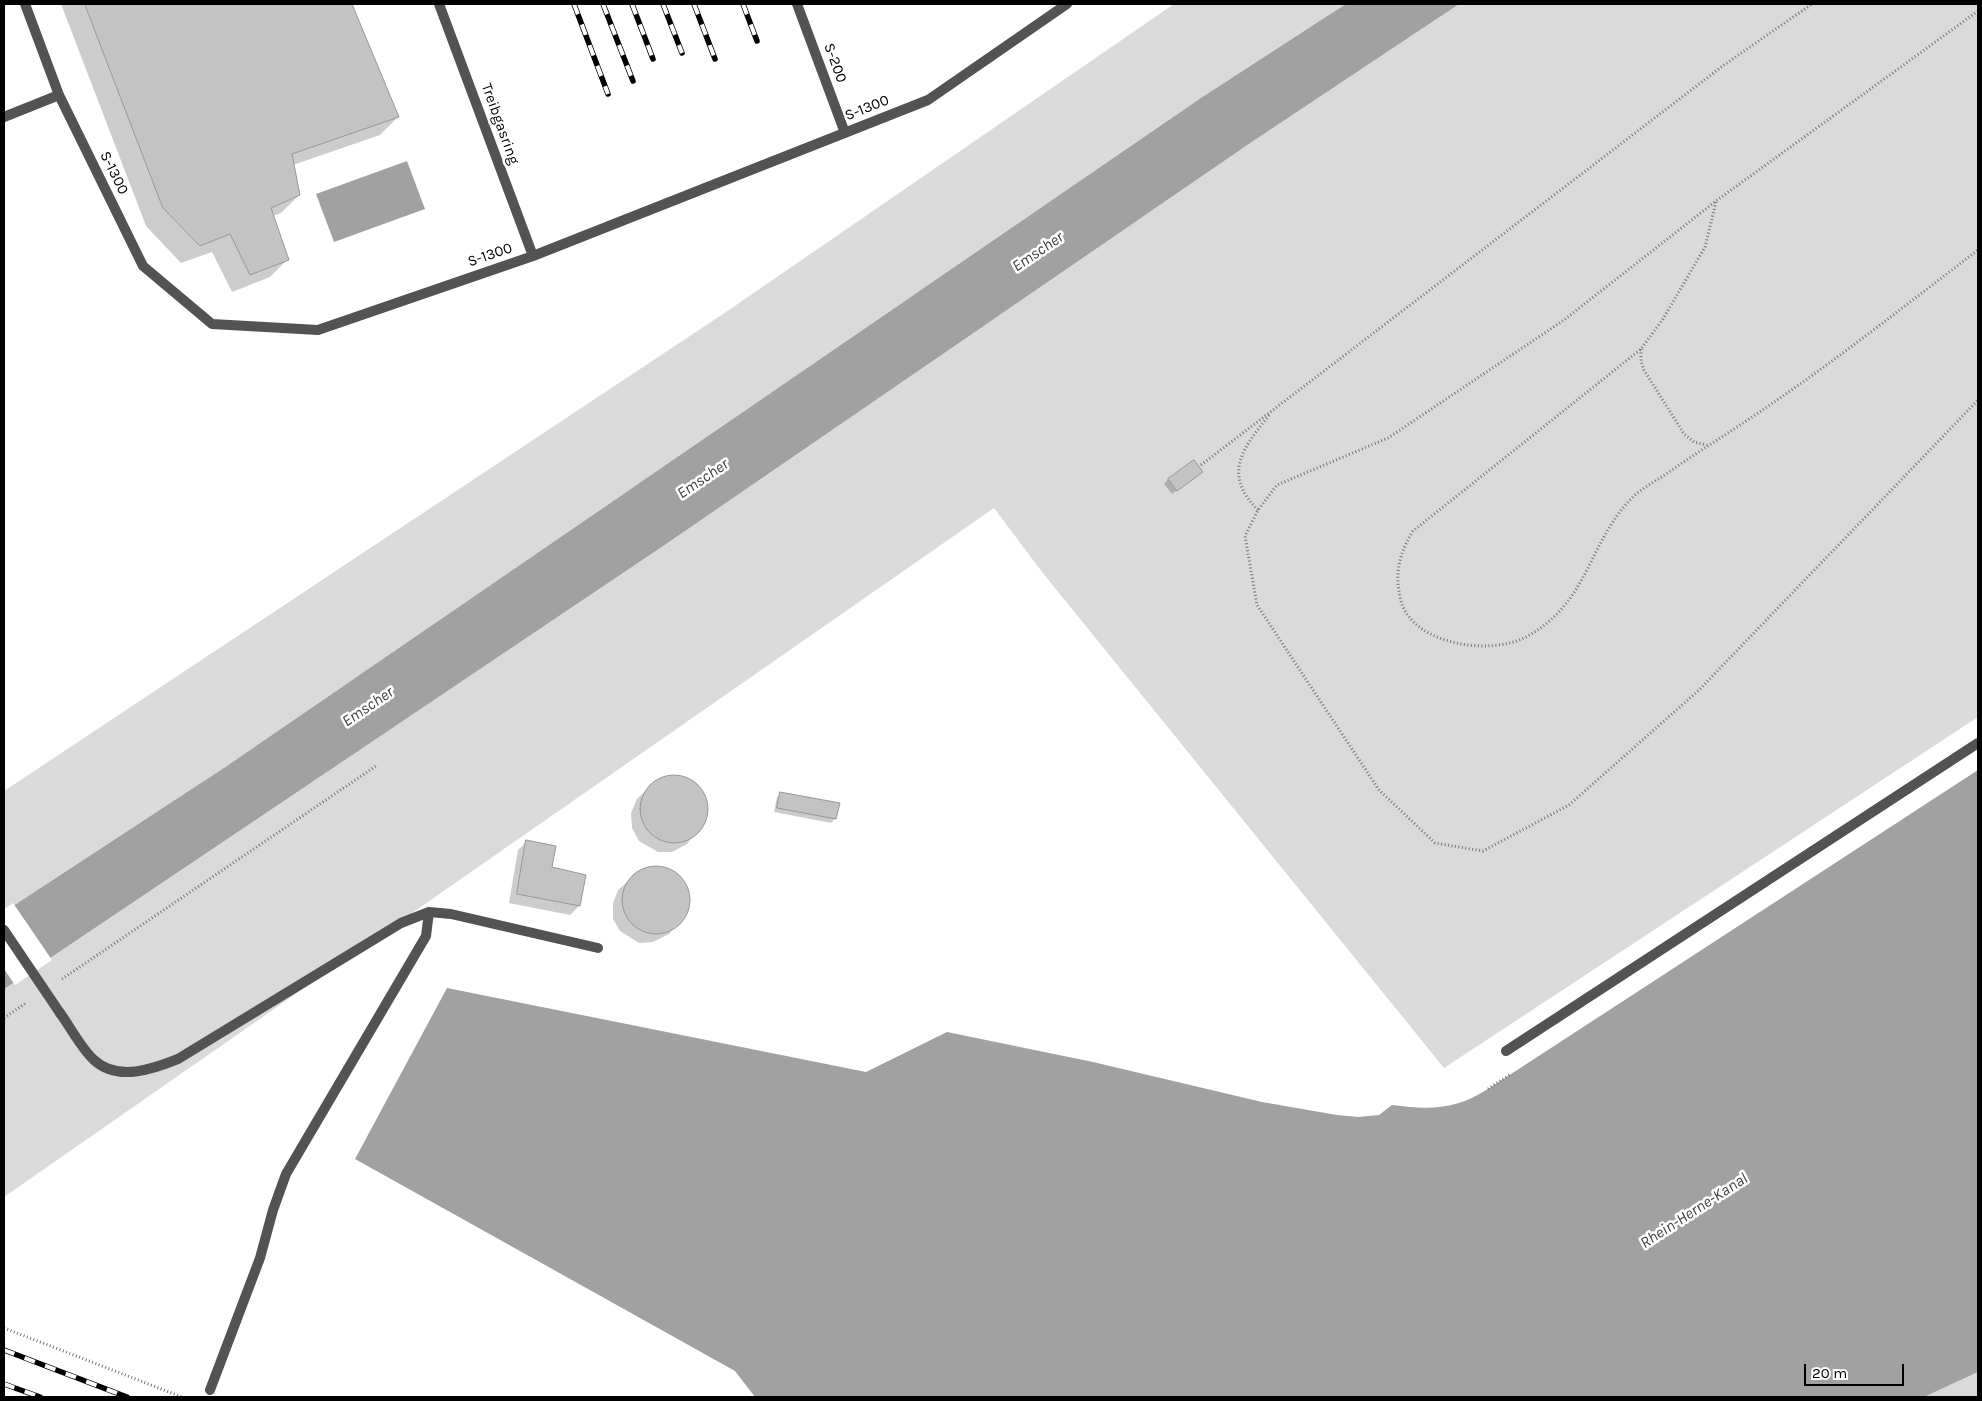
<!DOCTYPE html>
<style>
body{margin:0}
#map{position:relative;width:1982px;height:1401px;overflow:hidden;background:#fff;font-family:Karla,sans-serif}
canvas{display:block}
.frame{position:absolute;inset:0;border:5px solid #000;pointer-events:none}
.scale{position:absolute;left:1804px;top:1364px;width:100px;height:22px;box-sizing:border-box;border:2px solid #000;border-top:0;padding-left:6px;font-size:15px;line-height:18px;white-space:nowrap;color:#000;-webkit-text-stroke:4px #fff;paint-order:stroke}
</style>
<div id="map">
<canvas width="1982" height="1401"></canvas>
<div class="frame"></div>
<div class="scale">20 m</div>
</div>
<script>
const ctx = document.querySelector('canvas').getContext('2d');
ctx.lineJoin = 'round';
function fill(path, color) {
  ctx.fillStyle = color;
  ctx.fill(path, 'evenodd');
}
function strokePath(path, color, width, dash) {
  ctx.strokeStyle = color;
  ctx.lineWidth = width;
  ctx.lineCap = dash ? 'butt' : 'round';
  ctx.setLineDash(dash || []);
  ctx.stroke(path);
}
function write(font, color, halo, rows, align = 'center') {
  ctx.font = font + ' Karla,sans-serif';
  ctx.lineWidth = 5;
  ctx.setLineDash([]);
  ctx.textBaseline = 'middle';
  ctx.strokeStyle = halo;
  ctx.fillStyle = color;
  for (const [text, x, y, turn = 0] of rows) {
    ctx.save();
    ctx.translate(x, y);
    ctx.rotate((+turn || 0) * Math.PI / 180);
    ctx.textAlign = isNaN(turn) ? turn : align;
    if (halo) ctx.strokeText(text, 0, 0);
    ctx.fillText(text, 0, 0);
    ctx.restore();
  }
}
fill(new Path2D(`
 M1174,4H1978V717L1444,1068L1042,572L994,508L4,1197V791L726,312Z
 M1978,1372V1397H1924Z`), '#dadada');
fill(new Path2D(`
 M1346,4H1459L1253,141L663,546L4,989V912L224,768L1201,98Z
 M407,161L425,209L334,242L316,194Z
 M1978,770V1372L1924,1397H755L735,1371L355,1159L447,988L866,1072L947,1032L1093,1062L1262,1102L1337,1115L1358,1117L1379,1115L1392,1105C1429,1110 1455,1110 1488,1089Z`), '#a1a1a1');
fill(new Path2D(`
 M13,903L52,960L15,985L4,969V909Z`), '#fff');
fill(new Path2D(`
 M61,4H351L398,117L380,135L293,165L299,195L281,213L273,216L288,259L270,277L232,292L212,252L181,263L146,226Z
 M1197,476L1172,494L1164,484L1168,479Z
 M668,776L683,777L697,785L707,802L706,820L687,844L672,852H658L639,841L632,828L631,813L637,799L658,779Z
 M781,793L838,804L835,819L831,823L774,812L777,797Z
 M527,841L579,906L570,915L509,903L518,850Z
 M649,867L664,868L678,875L689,892L688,910L669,934L653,942L639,943L620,931L613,919V903L618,890L628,881L640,870Z`), '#0003');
const building = new Path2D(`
 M85,4H352L399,117L292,154L300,195L271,208L289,260L250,275L230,234L200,246L163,208Z
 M1194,460L1203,472L1177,491L1168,479Z
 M640 809a34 34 0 1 1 68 0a34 34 0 1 1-68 0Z
 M780,792L840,803L836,819L777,808Z
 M526,840L556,846L552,867L586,875L580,906L517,894Z
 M622 900a34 34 0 1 1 68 0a34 34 0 1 1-68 0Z`);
fill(building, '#c3c3c3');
strokePath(building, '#979797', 1);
strokePath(new Path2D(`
 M1978,11L1716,201L1564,320L1388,438L1277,485L1258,510L1245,536L1257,605L1379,790L1435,843L1483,851L1569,805L1699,690L1978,400
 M1716,202L1705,247L1663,319L1641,349L1413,531C1399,554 1394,574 1401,601C1413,645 1490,656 1526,637C1591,602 1588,539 1635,495C1644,487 1656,481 1666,474C1693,455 1721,438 1749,419C1828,367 1903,307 1978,250
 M1641,349V361L1644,370L1684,434L1694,442L1707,445
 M1201,465L1724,65L1812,4
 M1258,510C1221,473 1244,447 1270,414
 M62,979L376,766
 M4,1018L26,1003
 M1488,1089L1511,1074
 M4,1328L182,1397`), '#757575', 3, [1, 2.5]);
strokePath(new Path2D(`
 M25,4L59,95
 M439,4L533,256
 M797,4L845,133
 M4,117L59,95L143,266L212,324L318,330L533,256L928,100L1067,4
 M60,1013C71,1028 81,1048 94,1060C118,1082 153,1069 178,1059L401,923L429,912L451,914L598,948
 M1506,1051L1978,743
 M210,1390L260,1258L273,1210L286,1174L426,936L429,912`), '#535353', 10);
const rail = new Path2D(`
 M574,4L608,94
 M603,4L633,81
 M632,4L653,59
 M663,4L682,53
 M694,4L715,59
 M743,4L757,41
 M4,1350L127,1397
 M4,1384L40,1397`);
strokePath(rail, '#000', 5.5);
strokePath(rail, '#fff', 4, [11]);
strokePath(new Path2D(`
 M4,930L60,1013`), '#535353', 10);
write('15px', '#000', '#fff', [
 ["S-200",835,63,70],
 ["S-1300",867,108,-22],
 ["Treibgasring",500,124,70],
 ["S-1300",114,173,64],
 ["S-1300",490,255,-19]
]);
write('italic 16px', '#424242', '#fff', [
 ["Emscher",1038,252,-34],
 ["Emscher",703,479,-34],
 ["Emscher",368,707,-34],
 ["Rhein-Herne-Kanal",1694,1211,-33]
]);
</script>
